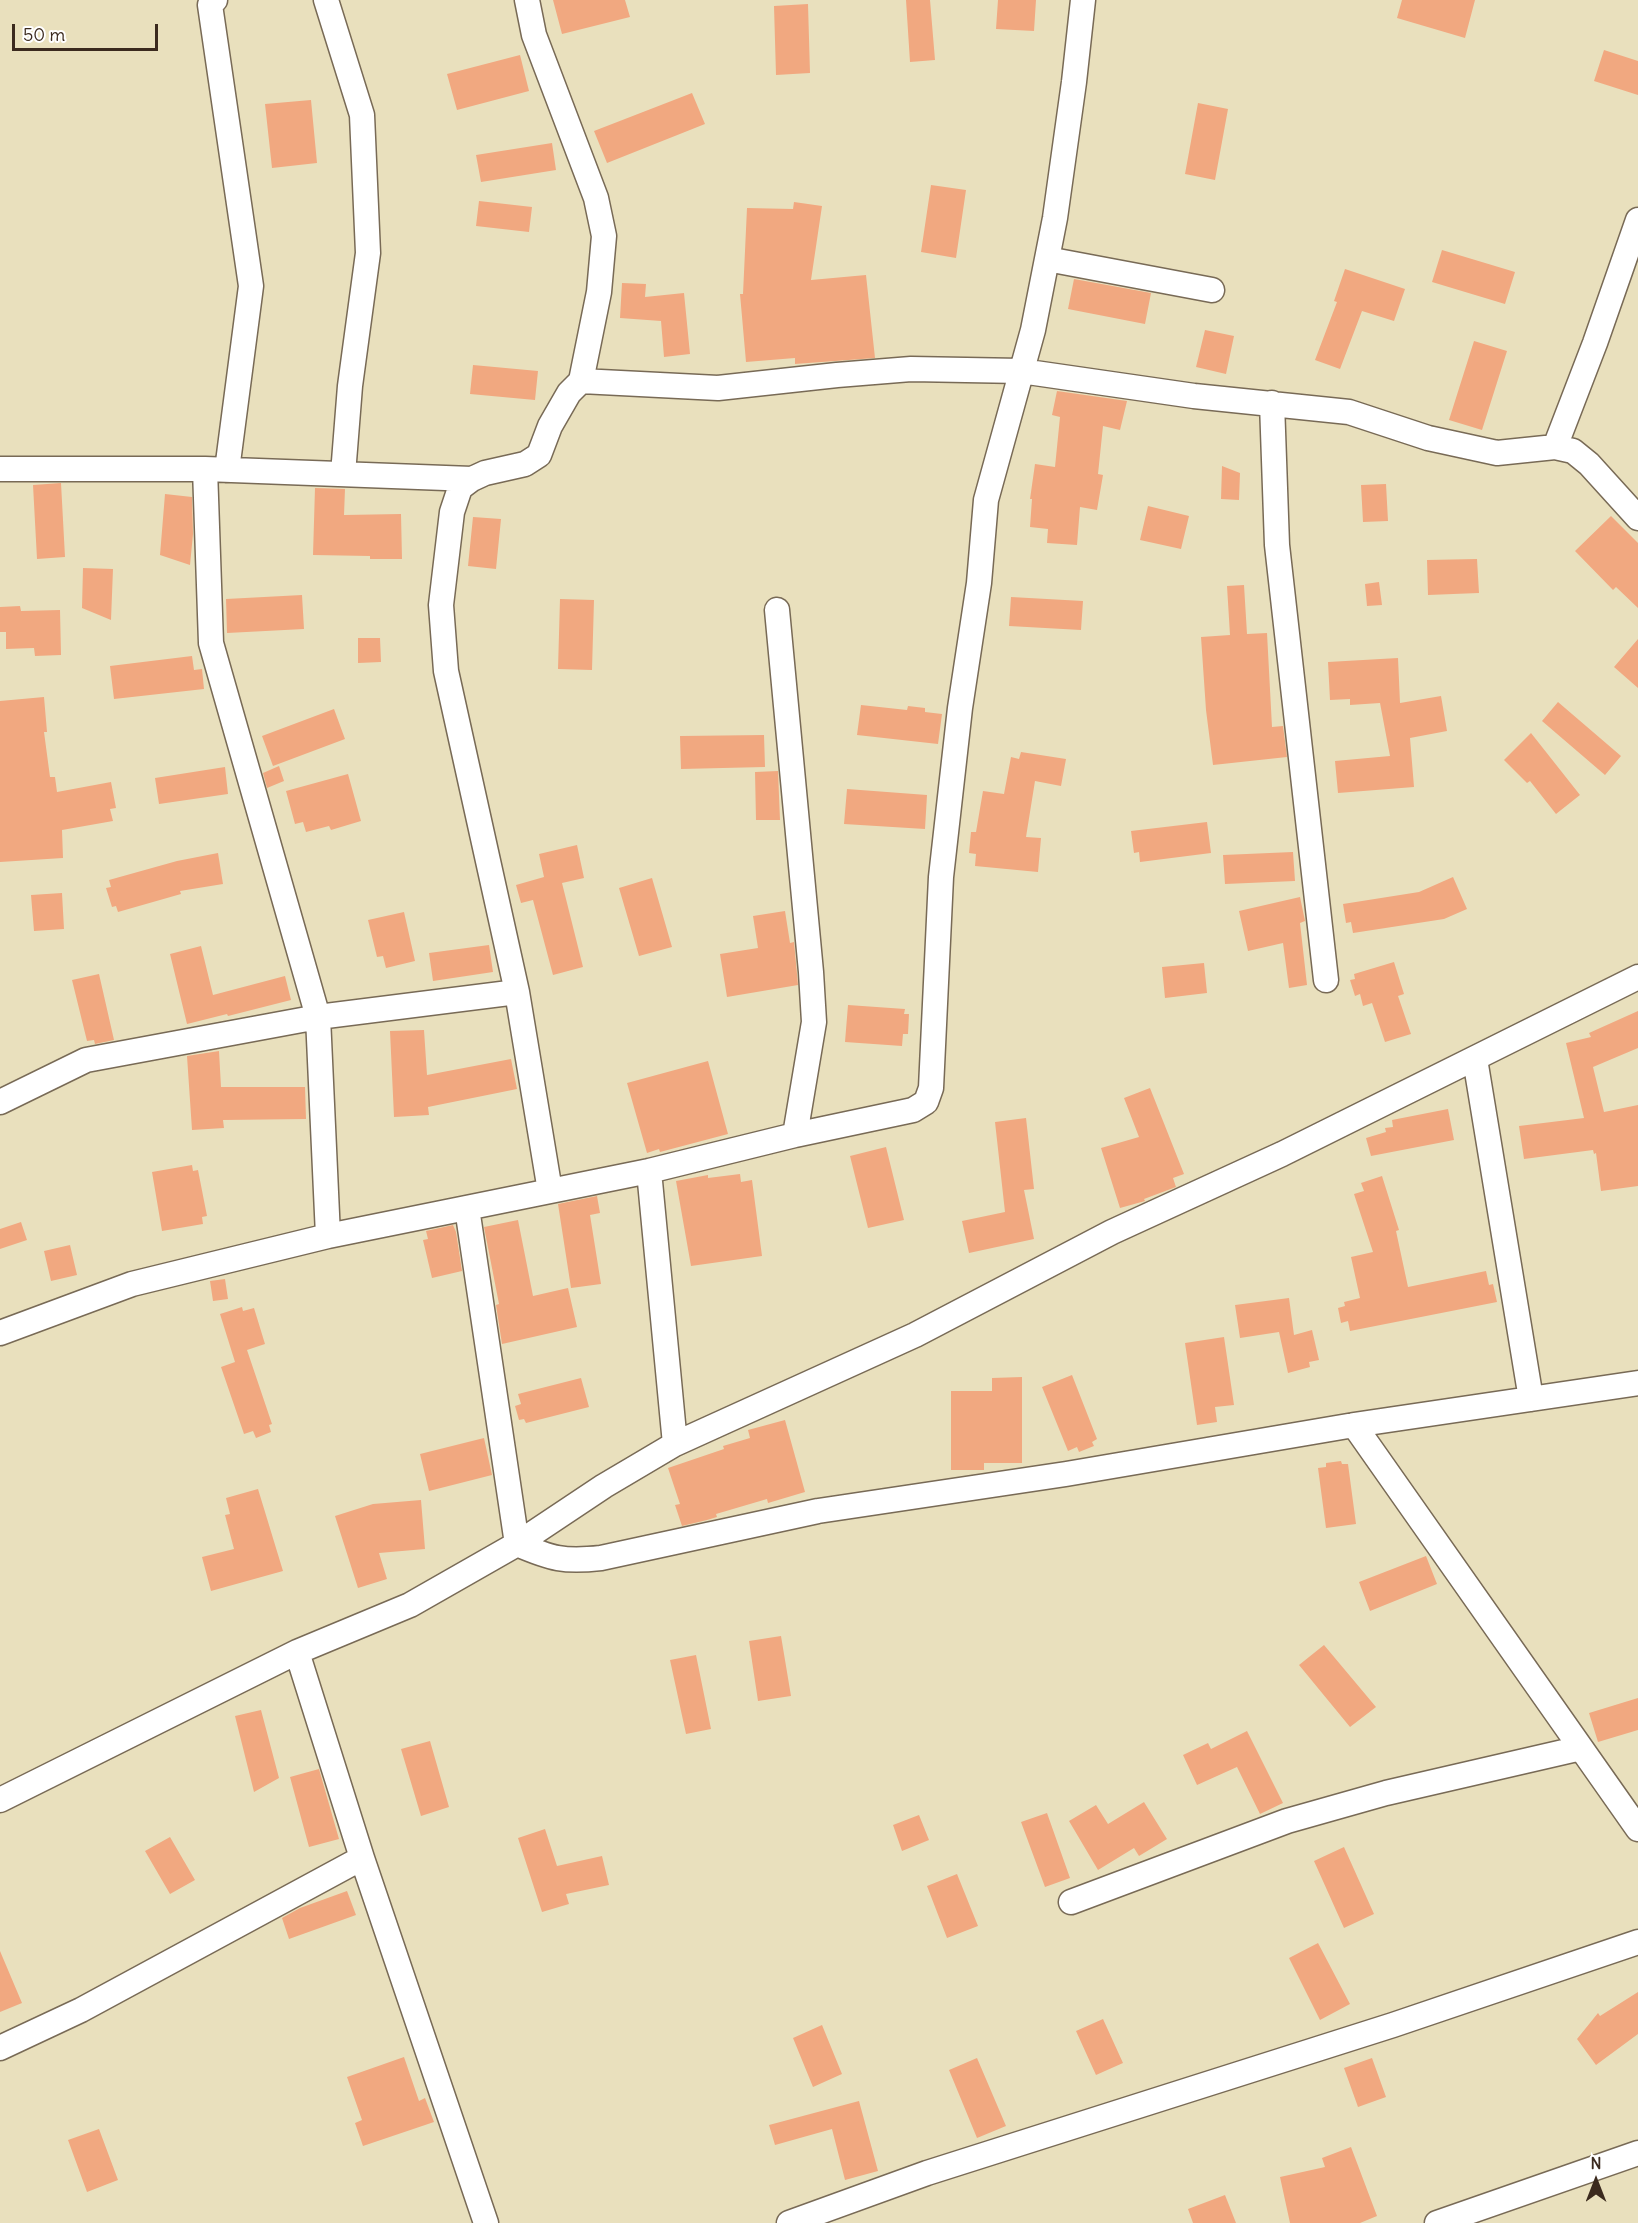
<!DOCTYPE html>
<style>
body{margin:0}
#map{position:relative;width:1638px;height:2223px;overflow:hidden;background:#e9e0bd;font-family:Delius,sans-serif}
canvas{display:block}
.north{position:absolute;left:1566px;top:2151px;width:60px;height:60px;-webkit-text-stroke:4px #fff;paint-order:stroke;rotate:0deg;font-size:16px;font-weight:700;line-height:24px;text-align:center;color:#3b2a1e}
.north::after{content:'';display:block;margin:auto;width:21px;height:27px;background:#3b2a1e;clip-path:polygon(50% 0,100% 100%,50% 72%,0 100%)}
.scale{position:absolute;left:12px;top:24px;width:146px;height:27px;box-sizing:border-box;border:3px solid #3b2a1e;border-top:0;padding-left:8px;font-size:18px;line-height:21px;white-space:nowrap;color:#3b2a1e;-webkit-text-stroke:4px #fff;paint-order:stroke}
</style>
<div id="map">
<canvas width="1638" height="2223"></canvas>
<div class="north">N</div>
<div class="scale">50 m</div>
</div>
<script>
const ctx = document.querySelector('canvas').getContext('2d');
ctx.lineJoin = 'round';
function fill(path, color) {
  ctx.fillStyle = color;
  ctx.fill(path, 'evenodd');
}
function strokePath(path, color, width, dash) {
  ctx.strokeStyle = color;
  ctx.lineWidth = width;
  ctx.lineCap = dash ? 'butt' : 'round';
  ctx.setLineDash(dash || []);
  ctx.stroke(path);
}
fill(new Path2D(`
 M553,0H625L630,17L562,34Z
 M906,0H930L935,60L910,62Z
 M998,0H1036L1034,31L996,29Z
 M1402,0H1475L1465,38L1397,18Z
 M808,4L810,73L776,75L774,6Z
 M1604,50L1638,61V95L1594,81Z
 M520,55L529,91L457,110L447,74Z
 M692,93L705,124L607,163L594,131Z
 M311,100L317,163L272,168L265,104Z
 M1198,103L1228,109L1215,180L1185,174Z
 M552,143L556,170L481,182L476,155Z
 M931,185L966,190L956,258L921,252Z
 M479,201L532,207L529,232L476,226Z
 M794,202L822,206L811,280L866,275L875,358L795,364V358L746,362L740,294H743L747,208L793,209Z
 M1442,250L1515,272L1505,304L1432,282Z
 M1345,269L1405,289L1394,321L1362,311L1340,369L1315,360L1337,302L1334,301Z
 M1074,279L1151,293L1145,324L1068,309Z
 M622,283L646,284L645,297L684,293L690,354L664,357L661,321L620,318Z
 M1205,330L1234,336L1226,374L1196,367Z
 M1474,341L1507,351L1482,430L1449,420Z
 M473,365L538,371L535,400L470,394Z
 M1057,391L1127,401L1120,430L1103,426L1098,474L1103,475L1097,510L1080,507L1077,545L1047,543L1048,529L1030,527L1032,499H1030L1035,464L1055,467L1060,417L1052,415Z
 M1222,466L1240,473L1239,500L1221,499Z
 M61,483L65,557L37,559L33,485Z
 M1386,484L1388,521L1363,522L1361,485Z
 M315,488L345,489L344,515L401,514L402,559H370V556L313,555Z
 M165,494L192,497L193,534L190,565L160,555Z
 M1148,506L1189,516L1181,549L1140,540Z
 M1611,516L1638,543V608L1616,587L1613,590L1575,551Z
 M473,517L501,519L496,569L468,566Z
 M1477,559L1479,593L1428,595L1427,560Z
 M83,568L113,569L111,620L82,608Z
 M1379,582L1382,605L1367,606L1365,584Z
 M1244,585L1247,634L1267,633L1272,727L1283,726L1287,757L1213,765L1206,710L1201,637L1230,635L1227,586Z
 M302,595L304,629L227,633L226,599Z
 M1011,597L1083,601L1081,630L1009,626Z
 M560,599L594,600L592,670L558,669Z
 M20,606L21,611L60,610L61,655L35,656L34,648L6,649V632H0V607Z
 M358,638H380L381,662L358,663Z
 M1638,639V688L1614,667Z
 M192,656L194,670L202,669L204,689L114,699L110,666Z
 M1398,658L1400,703L1441,696L1447,731L1410,738L1414,787L1338,793L1335,761L1390,756L1380,703L1350,705V699L1330,700L1328,662Z
 M44,697L47,732H44L50,777H55L57,792L111,782L116,808L110,809L113,821L62,830L63,858L0,862V701Z
 M1558,702L1621,756L1605,775L1542,721Z
 M861,705L907,710L908,706L925,708V712L942,714L938,744L857,735Z
 M334,709L345,739L273,766L262,736Z
 M1531,733L1580,795L1556,814L1530,781L1527,783L1504,760Z
 M764,735L765,767L681,769L680,736Z
 M1021,752L1066,759L1061,786L1035,781L1026,837L1041,838L1038,872L975,866L976,854L969,853L971,832H976L983,791L1004,794L1011,757L1019,759Z
 M279,766L284,781L267,788L263,773Z
 M225,767L228,794L159,804L155,778Z
 M778,771L780,820H756L755,772Z
 M348,774L361,821L331,830L329,826L306,832L303,822L295,824L286,791Z
 M847,789L927,795L925,829L844,824Z
 M1207,822L1211,853L1140,862L1139,852L1134,853L1131,831Z
 M577,845L584,878L562,883L583,967L553,975L533,900L521,903L516,885L544,877L539,854Z
 M1293,852L1295,881L1225,884L1223,855Z
 M218,853L223,884L180,891L181,894L118,912L116,906L112,907L106,888L111,887L109,880L177,861Z
 M1453,877L1467,909L1444,919L1353,933L1351,922L1346,923L1343,904L1419,892Z
 M652,878L672,947L639,956L619,888Z
 M62,893L64,929L34,931L31,895Z
 M1300,897L1305,921L1300,923L1307,985L1289,988L1283,943L1248,951L1239,911Z
 M785,911L790,943L794,942L798,985L727,997L720,954L758,948L753,916Z
 M404,912L415,961L386,968L383,956L377,957L368,920Z
 M489,945L493,972L433,981L429,953Z
 M201,946L213,995L285,976L291,1000L228,1016L227,1014L187,1024L170,954Z
 M1394,962L1404,994L1398,996L1411,1034L1385,1042L1372,1003L1363,1006L1360,994L1355,996L1350,980L1355,979L1354,974Z
 M1204,963L1207,993L1165,998L1162,967Z
 M99,974L114,1040L95,1044L94,1040L87,1041L72,980Z
 M848,1005L905,1009L904,1014H909L908,1034H903L902,1046L845,1042Z
 M1638,1011V1048L1593,1067L1604,1112L1638,1105V1186L1601,1191L1596,1153L1594,1154L1593,1150L1524,1159L1519,1126L1584,1118L1566,1043L1591,1037L1589,1033Z
 M424,1030L427,1075L511,1059L517,1089L428,1107L429,1115L394,1117L390,1031Z
 M219,1051L221,1087H305L306,1119L223,1120L224,1128L192,1130L187,1056Z
 M708,1061L728,1134L660,1152L659,1149L647,1153L627,1083Z
 M1150,1088L1184,1174L1173,1178L1176,1187L1144,1199L1145,1201L1120,1208L1101,1148L1139,1137L1124,1098Z
 M1448,1109L1454,1140L1371,1156L1366,1138L1386,1132L1385,1128L1393,1127L1392,1120Z
 M1026,1118L1034,1189L1024,1190L1034,1239L969,1253L962,1221L1005,1212L995,1122Z
 M886,1147L904,1220L868,1228L850,1156Z
 M192,1165L193,1171L198,1170L207,1216L202,1217L203,1224L162,1231L152,1172Z
 M740,1174L741,1182L752,1180L762,1256L691,1266L676,1181L708,1175V1178Z
 M1382,1176L1399,1230L1396,1231L1408,1287L1486,1271L1489,1285L1493,1284L1497,1302L1350,1331L1348,1321L1341,1323L1338,1308L1345,1306L1344,1302L1360,1298L1351,1257L1373,1252L1354,1194L1364,1191L1361,1183Z
 M597,1196L600,1213L590,1215L601,1284L571,1288L558,1204Z
 M518,1220L533,1296L568,1288L577,1327L502,1344L496,1305L499,1304L484,1227Z
 M21,1222L27,1240L0,1249V1229Z
 M453,1225L456,1232L462,1271L432,1278L423,1240L428,1239L426,1231Z
 M70,1245L77,1275L51,1281L44,1251Z
 M225,1279L228,1299L213,1301L210,1281Z
 M1289,1298L1294,1335L1312,1330L1319,1360L1309,1362L1310,1367L1288,1373L1279,1332L1240,1338L1235,1305Z
 M242,1307L243,1311L254,1308L265,1344L247,1350L272,1424L269,1425L271,1432L256,1438L253,1431L244,1434L221,1367L235,1362L220,1314Z
 M1224,1337L1234,1405L1215,1407L1217,1422L1197,1425L1185,1343Z
 M1072,1375L1097,1439L1092,1442L1094,1446L1079,1452L1077,1447L1068,1451L1042,1387Z
 M1022,1377V1463H984V1470H951V1391H992V1378Z
 M581,1378L589,1407L526,1423L524,1419L519,1420L515,1406L521,1404L518,1394Z
 M785,1420L805,1492L768,1503L767,1499L716,1514L717,1517L707,1520L682,1526L675,1505L680,1504L668,1468L724,1449L723,1446L750,1438L748,1430Z
 M484,1438L492,1475L429,1491L420,1454Z
 M1341,1461L1342,1464H1348L1356,1524L1326,1528L1318,1468L1326,1467V1463Z
 M258,1489L283,1571L211,1591L202,1557L234,1549L225,1515L230,1514L226,1498Z
 M421,1500L425,1549L379,1553L387,1579L358,1588L335,1516L373,1504Z
 M1426,1556L1437,1584L1370,1611L1359,1582Z
 M781,1636L791,1696L758,1701L749,1641Z
 M1324,1645L1376,1707L1350,1727L1299,1665Z
 M696,1655L711,1729L686,1734L670,1660Z
 M1638,1698V1730L1598,1742L1589,1713Z
 M261,1710L279,1778L254,1792L235,1716Z
 M1247,1731L1283,1803L1260,1814L1237,1767L1197,1785L1183,1755L1208,1743L1211,1749Z
 M430,1741L449,1807L421,1816L401,1749Z
 M319,1769L339,1839L309,1847L290,1777Z
 M1144,1802L1167,1839L1139,1856L1134,1848L1098,1870L1069,1821L1096,1805L1108,1824Z
 M1047,1813L1070,1878L1045,1887L1021,1822Z
 M919,1815L929,1840L902,1851L893,1825Z
 M545,1829L557,1866L602,1856L609,1885L566,1894L569,1904L542,1912L518,1838Z
 M170,1837L195,1880L170,1894L145,1851Z
 M1344,1847L1374,1914L1344,1928L1314,1861Z
 M957,1874L978,1926L947,1938L927,1886Z
 M347,1891L356,1915L289,1939L282,1918L300,1908Z
 M1318,1943L1350,2004L1320,2020L1289,1958Z
 M0,1951L22,2003L0,2012Z
 M1638,1992V2034L1596,2065L1577,2039L1598,2013L1600,2016Z
 M1103,2019L1123,2063L1096,2075L1076,2031Z
 M822,2025L842,2074L813,2087L793,2038Z
 M404,2057L419,2101L425,2098L434,2122L363,2146L355,2123L362,2120L347,2077Z
 M977,2058L1006,2126L977,2138L949,2070Z
 M1372,2058L1386,2097L1358,2107L1344,2068Z
 M859,2101L878,2171L845,2180L832,2129L775,2145L769,2125Z
 M99,2129L118,2180L87,2192L68,2140Z
 M1351,2147L1377,2216L1360,2223H1290L1280,2177L1325,2167L1322,2158Z
 M1225,2195L1236,2223H1193L1188,2209Z`), '#f1a880');
const minor = new Path2D(`
 M215,0L210,5L251,286L227,470
 M326,0L362,115L368,253L350,386L343,474
 M527,0L534,35L596,198L604,236L599,292L581,381L569,393L550,426L539,455L525,464L485,473L472,479L460,488L452,512L441,605L446,671L517,992L550,1191
 M1047,259L1212,290
 M581,381L718,388L837,375L911,369L1021,371L1194,396L1349,412L1428,438L1497,453L1555,447L1573,451L1589,464L1638,518
 M1272,403L1277,545L1326,980
 M1555,447L1595,343L1638,220
 M0,469H205L472,479
 M205,469L211,643L318,1017L328,1236
 M777,610L811,972L814,1022L795,1135
 M1475,1059L1531,1399
 M0,1102L86,1060L318,1017L517,992
 M649,1171L675,1444
 M467,1208L517,1544C552,1559 564,1562 601,1558L818,1511L1066,1474L1354,1425L1638,1383
 M0,1333L132,1284L328,1236L649,1171L795,1135L913,1110L926,1102L931,1088L941,877L960,708L979,583L986,500L1033,330L1055,218L1074,82L1083,0
 M1354,1425L1638,1829
 M297,1652L362,1858L486,2223
 M0,1800L297,1652L410,1605L517,1544L604,1486L675,1444L915,1335L1112,1232L1282,1154L1638,977
 M1071,1902L1287,1821L1386,1793L1581,1748
 M0,2048L81,2010L362,1858
 M789,2223L927,2173L1393,2025L1638,1942
 M1437,2223L1638,2153`);
strokePath(minor, '#786a56', 27);
strokePath(minor, '#fff', 24);
</script>
